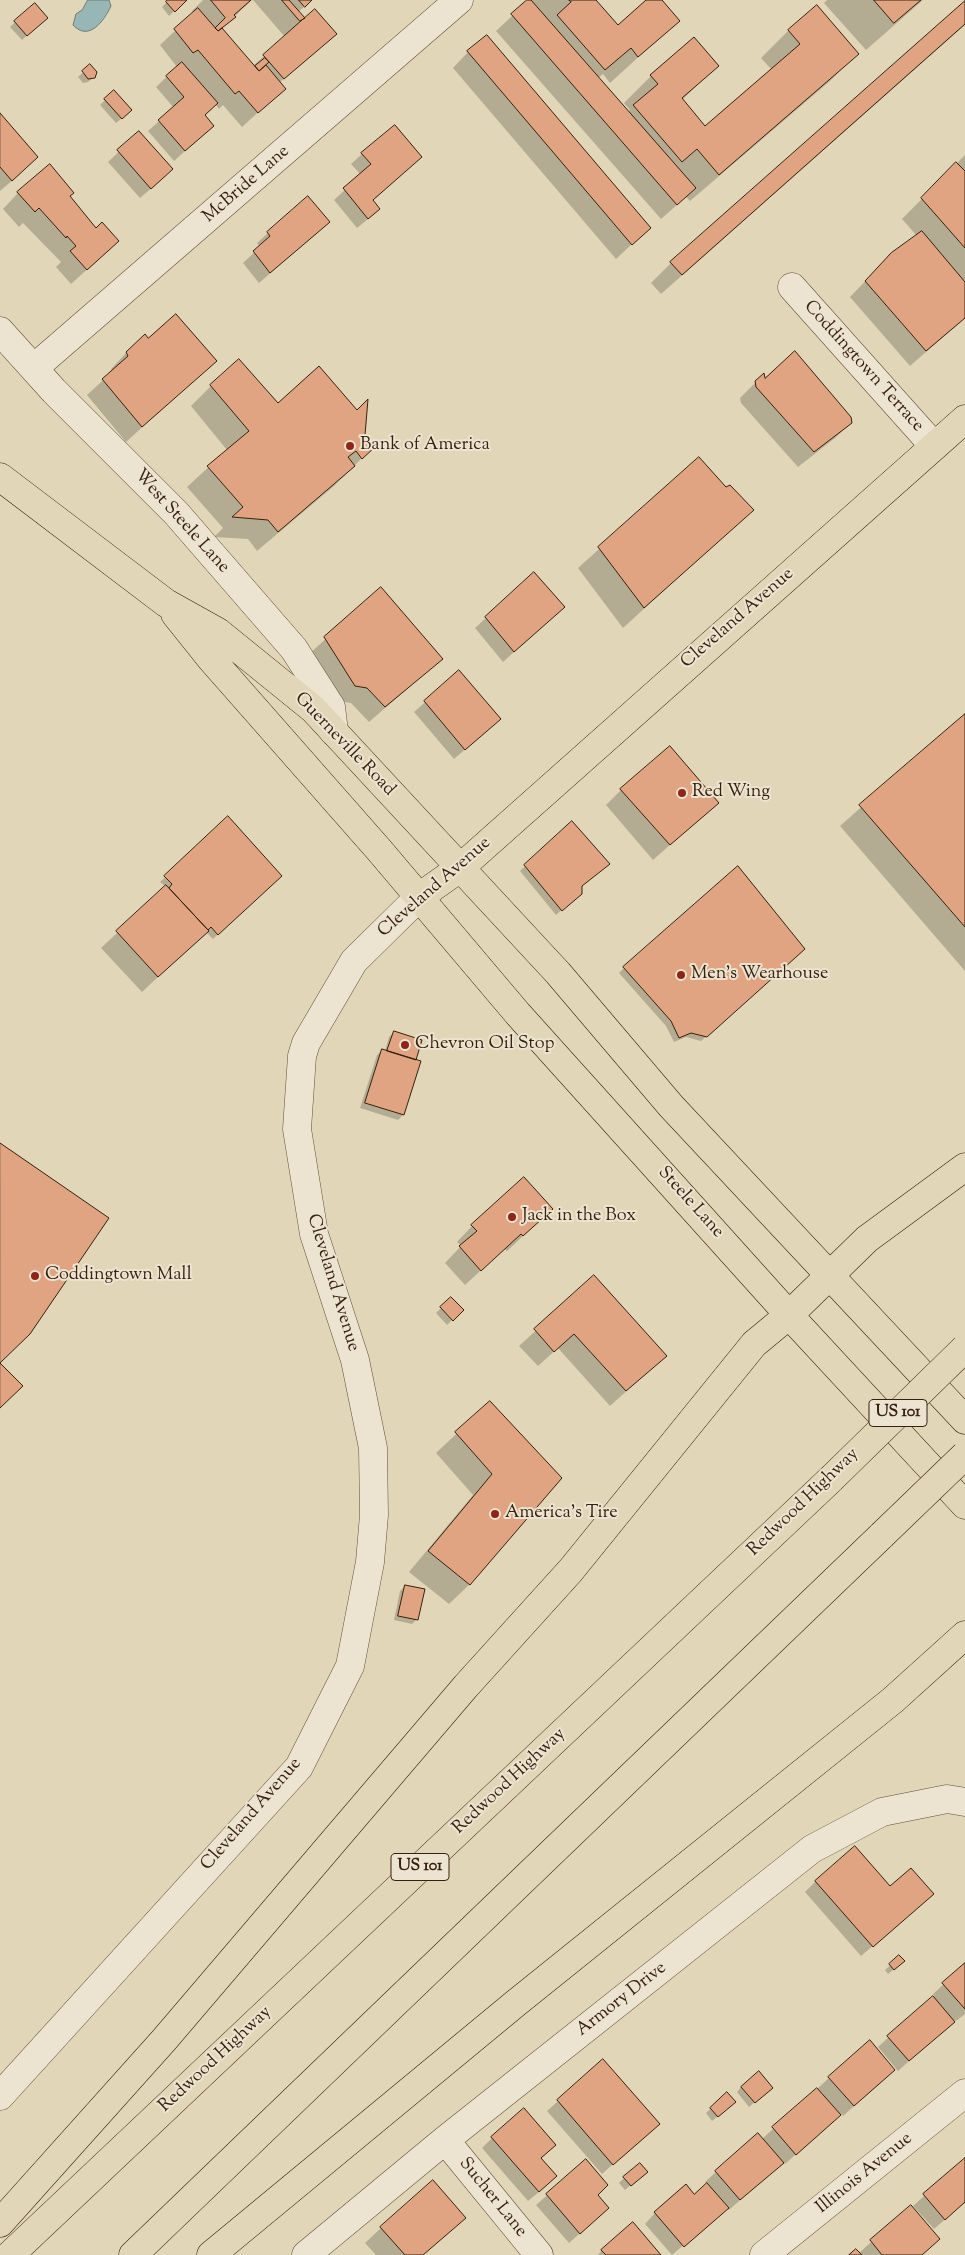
<!DOCTYPE html>
<style>
body{margin:0}
canvas{display:block;background:#e1d6b8}
</style>
<canvas width="965" height="2255"></canvas>
<script>
const ctx = document.querySelector('canvas').getContext('2d');
ctx.lineJoin = 'round';
function fill(path, color) {
  ctx.fillStyle = color;
  ctx.fill(path, 'evenodd');
}
function strokePath(path, color, width, dash) {
  ctx.strokeStyle = color;
  ctx.lineWidth = width;
  ctx.lineCap = dash ? 'butt' : 'round';
  ctx.setLineDash(dash || []);
  ctx.stroke(path);
}
function write(font, color, halo, rows, align = 'center') {
  ctx.font = font + ' "Sorts Mill Goudy",serif';
  ctx.lineWidth = 4;
  ctx.setLineDash([]);
  ctx.textBaseline = 'middle';
  ctx.strokeStyle = halo;
  ctx.fillStyle = color;
  for (const [text, x, y, turn = 0] of rows) {
    ctx.save();
    ctx.translate(x, y);
    ctx.rotate((+turn || 0) * Math.PI / 180);
    ctx.textAlign = isNaN(turn) ? turn : align;
    if (halo) ctx.strokeText(text, 0, 0);
    ctx.fillText(text, 0, 0);
    ctx.restore();
  }
}
const water = new Path2D(`
 M88,0H109L111,6C104,21 89,42 73,25L76,14L82,10Z`);
fill(water, '#97b7b7');
strokePath(water, '#707b73', 1);
fill(new Path2D(`
 M169,0H186L169,16L162,7Z
 M203,0H252L221,29L253,66L285,37L253,0H312L298,12L303,18L299,22L325,44L279,83L284,89L242,127L223,105L219,109L215,104L204,116L213,126L174,161L148,131L174,108L156,87L177,67L160,45L194,13L192,11Z
 M529,0H594L618,27L648,0H660L678,21L610,83L603,74L598,78L628,112L630,110L624,103L651,76L717,66L682,100L705,128L772,70L761,58L789,30L857,54L830,81L690,201L686,197L661,219L496,31Z
 M827,0H923L866,50L824,3Z
 M965,3V25L661,294L651,283L671,263Z
 M15,22H42L22,40L10,27Z
 M468,52L649,228L616,259L453,68Z
 M90,66L94,77L88,82L83,83L78,77Z
 M114,91L126,115L116,123L100,105Z
 M0,115L21,173L0,191Z
 M139,132L161,180L140,198L108,162Z
 M362,154L421,157L372,201L368,219L357,228L334,200L361,175L351,164Z
 M965,155V318L910,366L850,297L876,270L917,236L902,219Z
 M18,193L69,196L102,256L71,284L56,267L61,262L23,223L19,227L3,209Z
 M318,232L259,283L243,263L260,247L257,243L268,233Z
 M148,340L215,361L126,442L87,395L113,371L111,369L126,353Z
 M764,380L851,423L835,438L798,467L741,403L740,398L756,382Z
 M211,386L278,405L357,412L364,436L373,447L334,486L257,551L248,539L214,537L223,528L187,487L227,450L191,406Z
 M699,459L726,488L752,510L623,628L578,568Z
 M534,574L553,617L503,662L475,628Z
 M381,589L442,659L369,722L351,703L339,701L309,654Z
 M459,672L489,729L454,759L414,712Z
 M965,715V971L840,826Z
 M621,790L717,803L653,860L606,805Z
 M228,818L281,876L213,939L206,932L142,992L101,948L166,887L160,882Z
 M572,823L581,887L575,898L556,915L520,871Z
 M798,954L701,1041L686,1037L674,1042L666,1026L619,973L624,968Z
 M394,1032L414,1061L420,1062L403,1115L398,1120L360,1108L377,1055L382,1050L385,1051L389,1037Z
 M535,1225L507,1251L504,1249L465,1285L445,1263L461,1246L457,1242L472,1226Z
 M594,1277L649,1371L610,1406L558,1348L538,1366L519,1346Z
 M451,1298L462,1310L447,1325L436,1313Z
 M490,1402L560,1478L470,1584L449,1604L409,1572L473,1495L436,1453Z
 M405,1586L417,1619L412,1624L394,1620L400,1591Z
 M816,1881L890,1888L922,1904L861,1956L805,1892Z
 M899,1957L898,1966L888,1974L885,1970Z
 M965,1965V2014L956,2021L955,2020L898,2071L878,2047L934,1996L933,1994Z
 M603,2061L658,2124L602,2174L547,2111Z
 M829,2078L883,2080L843,2116L841,2114L785,2164L783,2162L729,2210L727,2208L672,2255L645,2224L655,2213L694,2195L707,2184L705,2182L716,2172L758,2135L762,2139Z
 M741,2087L767,2092L749,2107L737,2092Z
 M727,2094L729,2107L712,2121L706,2113Z
 M492,2138L555,2145L540,2159L545,2187L528,2201L482,2148Z
 M965,2159V2205L964,2203L934,2229L913,2206Z
 M586,2161L597,2195V2218L569,2243L536,2205Z
 M641,2176L625,2190L619,2183L624,2178Z
 M910,2207L921,2255H851L859,2253Z
 M464,2218L423,2255H376L365,2243L381,2228Z
 M602,2250L660,2255H598Z`), '#0003');
const building = new Path2D(`
 M167,0H187L175,12L166,2Z
 M211,0H251L234,15L236,17L218,31L215,28L225,18Z
 M282,0H289L305,18L300,21Z
 M299,0H312L305,7Z
 M527,0H531L696,188L677,205L511,14Z
 M569,0H596L618,25L646,0H662L680,21L638,57L631,48L605,70L557,15L571,2Z
 M874,0H921L894,23Z
 M965,1V24L682,275L670,262Z
 M35,3L48,18L27,36L14,21Z
 M817,5L859,54L719,175L697,149L682,162L633,105L658,84L650,75L694,37L719,66L682,98L705,126L800,44L788,30Z
 M198,8L218,31L222,28L259,71L266,65L286,89L258,113L239,91L235,94L198,50L193,53L174,29Z
 M315,9L337,34L284,79L263,55Z
 M487,35L651,228L632,245L467,51Z
 M265,58L269,62L259,71L255,66Z
 M182,62L218,103L205,115L214,126L185,151L158,120L184,97L166,76Z
 M90,64L97,72L95,78L88,79L82,71Z
 M114,90L132,110L122,119L104,99Z
 M0,113L38,157L12,181L0,167Z
 M395,125L422,157L373,200L380,209L368,219L343,188L371,164L361,153Z
 M139,131L173,169L151,189L117,150Z
 M956,162L965,171V248L921,198Z
 M50,164L74,193L70,196L96,228L102,222L119,241L87,270L70,251L76,246L67,236L66,238L39,208L35,212L17,192Z
 M308,196L330,222L270,273L253,251L270,236L267,232Z
 M922,231L965,282V318L926,351L865,281L891,253Z
 M176,314L217,361L142,427L102,379L128,356L126,352L145,334L148,338Z
 M795,351L851,417L852,423L814,452L756,387L755,381L764,373L765,378Z
 M239,359L278,403L319,366L357,410L368,399L365,435L375,447L362,459L356,451L348,457L355,466L278,532L268,520L232,517L243,507L207,466L249,431L210,385Z
 M699,457L726,487L730,485L754,510L644,608L598,547Z
 M534,572L565,607L514,652L485,617Z
 M381,587L443,659L385,707L367,688L355,686L324,637Z
 M459,670L501,719L465,750L424,701Z
 M965,714V927L859,805Z
 M670,746L719,803L670,845L620,789Z
 M228,816L282,876L218,935L211,927L208,930L169,888L172,884L164,876Z
 M572,821L610,864L582,886V894L562,911L524,865Z
 M738,866L805,949L707,1037L691,1033L679,1038L671,1021L623,967Z
 M166,885L209,931L158,977L116,931Z
 M394,1031L422,1040L416,1060L387,1051Z
 M382,1049L421,1061L404,1115L365,1103Z
 M0,1143L109,1218L30,1334L0,1363L23,1386L0,1408Z
 M524,1177L553,1209L523,1236L521,1234L481,1271L459,1246L477,1231L471,1225Z
 M594,1275L667,1356L626,1391L574,1334L554,1352L534,1329Z
 M451,1297L464,1310L453,1321L440,1307Z
 M490,1401L562,1478L470,1585L428,1551L492,1474L455,1432Z
 M405,1585L425,1589L418,1620L398,1616Z
 M855,1846L890,1886L911,1868L934,1894L873,1947L815,1881Z
 M899,1955L905,1961L894,1970L889,1964Z
 M965,1963V2009L942,1983Z
 M933,1996L955,2022L909,2061L887,2036Z
 M870,2040L895,2070L854,2106L828,2077Z
 M603,2059L660,2124L613,2165L557,2100Z
 M759,2071L773,2088L755,2103L741,2087Z
 M817,2088L841,2115L796,2155L772,2127Z
 M727,2092L736,2102L718,2117L710,2108Z
 M524,2108L556,2145L541,2158L557,2176L539,2192L491,2137Z
 M758,2133L784,2163L740,2200L715,2171Z
 M965,2158V2202L945,2220L923,2194Z
 M586,2159L608,2185L598,2195L609,2208L580,2234L546,2194Z
 M640,2163L648,2172L631,2186L623,2177Z
 M433,2180L466,2218L423,2255H405L380,2227Z
 M707,2183L729,2208L684,2247L654,2212L686,2184L694,2194Z
 M911,2205L940,2239L922,2255H882L870,2240Z
 M633,2222L661,2255H606L601,2250Z
 M856,2249L862,2255H849Z`);
fill(building, '#e1a482');
strokePath(building, '#36210d', 1);
const minor = new Path2D(`
 M792,287L934,446
 M0,331L54,391L176,513L294,649L331,707L334,732
 M34,368L459,0
 M0,2096L299,1767L350,1666L370,1562L374,1515L373,1448L355,1360L314,1234L297,1129L302,1056L306,1043L354,961L419,897
 M445,2140L539,2255
 M306,2255L445,2140L812,1849L882,1812L947,1799L965,1802
 M764,2255L965,2093`);
const major = new Path2D(`
 M0,477L166,603L218,632L313,709L558,973L671,1106L965,1420
 M175,614L211,659L380,851L518,1014L789,1315L965,1505
 M419,897L460,868L965,419`);
const highway = new Path2D(`
 M0,2223L164,2040L466,1686L571,1570L754,1344L789,1315L867,1239L965,1167
 M10,2255L831,1479
 M133,2255L882,1535
 M211,2255L516,2003L893,1700L965,1635`);
strokePath(minor, '#614e38', 29);
strokePath(major, '#36210d', 29);
strokePath(highway, '#36210d', 29);
strokePath(minor, '#ece4d1', 28);
strokePath(major, '#e1d6b8', 28);
strokePath(highway, '#e1d6b8', 28);
const highwayBridge = new Path2D(`
 M831,1479L965,1348
 M882,1535L965,1455`);
strokePath(highwayBridge, '#36210d', 29, []);
strokePath(highwayBridge, '#e1d6b8', 28);
for (const [x, y, r, color] of [
 [350,446,5,"#8f2418"],
 [682,793,5,"#8f2418"],
 [681,975,5,"#8f2418"],
 [405,1045,5,"#8f2418"],
 [512,1217,5,"#8f2418"],
 [35,1276,5,"#8f2418"],
 [495,1514,5,"#8f2418"]
]) {
  const dot = new Path2D();
  dot.arc(x, y, r, 0, 2 * Math.PI);
  ctx.fillStyle = color;
  ctx.fill(dot);
  strokePath(dot, '#ece4d1', 2);
}
for (const [x, y, w] of [
 [898,1413,58],
 [420,1867,58]
]) {
  const box = new Path2D();
  box.roundRect(x - w / 2, y - 13.5, w, 27, 4);
  ctx.fillStyle = '#ece4d1';
  ctx.fill(box);
  strokePath(box, '#36210d', 1);
}
write('bold 16px', '#36210d', null, [
 ["US 101",898,1413],
 ["US 101",420,1867]
]);
write('18px', '#36210d', '#ece4d1', [
 ["McBride Lane",247,185,-41],
 ["Coddingtown Terrace",863,367,48],
 ["West Steele Lane",181,522,48],
 ["Cleveland Avenue",738,619,-41],
 ["Guerneville Road",344,745,46],
 ["Cleveland Avenue",435,888,-41],
 ["Steele Lane",690,1203,48],
 ["Cleveland Avenue",332,1283,73],
 ["Redwood Highway",804,1503,-44],
 ["Redwood Highway",510,1782,-43],
 ["Cleveland Avenue",252,1815,-49],
 ["Armory Drive",622,2000,-38],
 ["Redwood Highway",216,2060,-43],
 ["Illinois Avenue",865,2174,-39],
 ["Sucher Lane",492,2198,51]
]);
write('18px', '#36210d', '#ece4d1', [
 ["Bank of America",360,446],
 ["Red Wing",692,793],
 ["Men's Wearhouse",691,975],
 ["Chevron Oil Stop",415,1045],
 ["Jack in the Box",522,1217],
 ["Coddingtown Mall",45,1276],
 ["America's Tire",505,1514]
], 'left');
</script>
